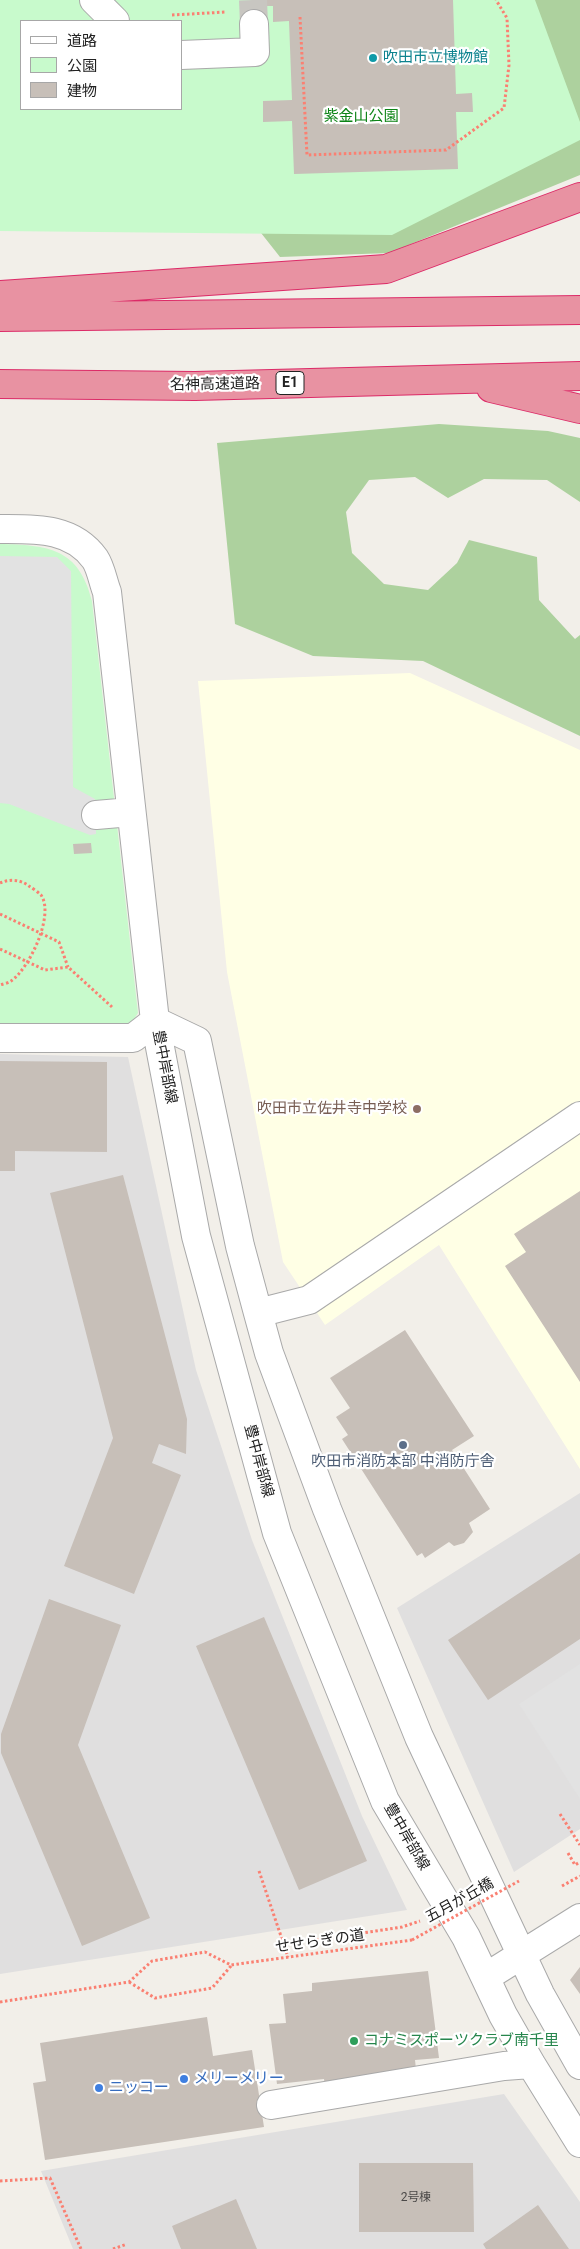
<!DOCTYPE html>
<meta charset="utf-8">
<style>
body{margin:0}
#map{position:relative;width:580px;height:2249px;overflow:hidden;background:#f2efe9;font-family:Roboto,"Noto Sans JP",sans-serif}
canvas{display:block}
.legend{position:absolute;left:20px;top:20px;width:162px;height:90px;box-sizing:border-box;background:#fff;border:1px solid #a7a7a7;margin:0;padding:6px 9px;list-style:none;font-size:15px;color:#222}
.legend li{display:flex;align-items:center;gap:10px;height:25px}
.legend b{width:25px;border:1px solid #a7a7a7}
</style>
<div id="map">
<canvas width="580" height="2249"></canvas>
<ul class="legend">
<li><b style="height:6px;background:#fff"></b>道路</li>
<li><b style="height:14px;background:#c8facc"></b>公園</li>
<li><b style="height:14px;background:#c7bfb8"></b>建物</li>
</ul>
</div>
<script>
const ctx = document.querySelector('canvas').getContext('2d');
ctx.lineJoin = 'round';
function fill(path, color) {
  ctx.fillStyle = color;
  ctx.fill(path, 'evenodd');
}
function strokePath(path, color, width, dash) {
  ctx.strokeStyle = color;
  ctx.lineWidth = width;
  ctx.lineCap = dash ? 'butt' : 'round';
  ctx.setLineDash(dash || []);
  ctx.stroke(path);
}
function write(font, color, halo, rows, align = 'center') {
  ctx.font = font + ' Roboto,"Noto Sans JP",sans-serif';
  ctx.lineWidth = 4.5;
  ctx.setLineDash([]);
  ctx.textBaseline = 'middle';
  ctx.strokeStyle = halo;
  ctx.fillStyle = color;
  for (const [text, x, y, turn = 0] of rows) {
    ctx.save();
    ctx.translate(x, y);
    ctx.rotate((+turn || 0) * Math.PI / 180);
    ctx.textAlign = isNaN(turn) ? turn : align;
    if (halo) ctx.strokeText(text, 0, 0);
    ctx.fillText(text, 0, 0);
    ctx.restore();
  }
}
fill(new Path2D(`
 M0,1054L128,1057L196,1370L252,1540L362,1816L407,1910L0,1974Z
 M580,1493V1829L514,1872L397,1608Z
 M504,2094L580,2202V2249H73L41,2171Z`), '#e0dfdf');
fill(new Path2D(`
 M410,673L580,750V1469L439,1245L325,1325L283,1262L227,972L198,681Z`), '#ffffe5');
fill(new Path2D(`
 M471,0H580V175L389,253L280,257L250,219Z
 M439,424L548,431L580,438V502L547,480L484,479L448,498L415,477L369,480L346,512L352,553L384,584L428,590L457,563L469,540L537,557L539,600L575,639L580,635V736L423,661L313,656L235,624L217,443Z`), '#add19e');
fill(new Path2D(`
 M0,0H535L580,122V140L392,235L0,231ZM21,21H181V109H21Z
 M0,544C48,545 79,548 92,601L138,1013L132,1022L124,1024L0,1023Z`), '#c8facc');
fill(new Path2D(`
 M0,556L57,557L71,571L73,787L95,799L96,834L90,835L9,804L0,803Z
 M580,1664V1799L519,1704Z`), '#e2e2e2');
fill(new Path2D(`
 M265,0H453L456,94L472,93L473,112H456L458,169L294,174L292,121L263,122V101L292,100L289,21L273,22V6H265Z
 M91,843L92,853L74,854L73,844Z
 M0,1061L107,1062V1152L15,1151V1171H0Z
 M123,1175L187,1419L186,1454L159,1444L152,1463L181,1475L134,1594L64,1566L113,1438L50,1193Z
 M580,1191V1382L505,1266L526,1252L514,1234Z
 M405,1330L474,1436L452,1450L490,1509L469,1523L473,1532L464,1543L454,1546L449,1542L425,1558L422,1553L417,1556L342,1439L348,1435L336,1417L350,1408L330,1378Z
 M580,1553V1639L488,1700L448,1640Z
 M49,1599L121,1625L78,1745L150,1918L82,1946L1,1753V1734Z
 M264,1617L367,1861L299,1890L196,1646Z
 M580,1967V1994L570,1980Z
 M428,1971L439,2058L415,2060L417,2078L325,2089L324,2079L277,2084L269,2024L286,2023L283,1994L312,1991V1983Z
 M207,2017L213,2056L252,2050L264,2127L45,2160L33,2083L46,2081L40,2043Z
 M359,2163H473L474,2232H359Z
 M236,2199L257,2249H181L172,2226Z
 M538,2205L569,2249H486L483,2244Z`), '#c7bfb8');
strokePath(new Path2D(`
 M253,0L254,24`), '#c8c6c1', 28, [28, 14]);
const minor = new Path2D(`
 M94,0L115,21
 M181,55L255,52L254,24
 M0,529C35,529 72,527 95,559C101,568 103,582 107,592L155,1021L196,1236L277,1533L385,1801L466,1937L503,2015L531,2064L580,2143
 M96,815L131,812
 M155,1021L197,1041L240,1246L258,1313L269,1353L327,1509L419,1737L540,1994L580,2065
 M0,1038H133L155,1021
 M258,1313L309,1300L580,1116
 M486,1977L580,1918
 M271,2105L504,2066L531,2064`);
const highway = new Path2D(`
 M0,295L386,269L580,197
 M0,317L580,310
 M0,384L195,386L580,376
 M491,388L580,409`);
strokePath(minor, '#a9a9a9', 30);
strokePath(highway, '#dc2a67', 30);
strokePath(new Path2D(`
 M172,15L226,12
 M300,17L307,155L446,150L504,108L509,65L507,18L496,0
 M0,883C9,879 20,879 29,886C32,888 38,892 41,895C55,915 29,969 11,981C8,983 3,984 0,985
 M0,914L59,942L68,967
 M0,949L45,970L68,967L112,1007
 M560,1814L580,1845
 M568,1853L575,1865L580,1862
 M259,1871L288,1957
 M562,1886L580,1876
 M316,1940L402,1927L420,1921
 M129,1982L155,1998L212,1988L231,1966
 M0,2002L129,1982L152,1961L205,1952L231,1965L412,1940
 M0,2181L50,2178L81,2249
 M113,2249L127,2244`), '#fa8072', 3, [2.5, 2.5]);
strokePath(minor, '#fff', 28);
strokePath(highway, '#e892a2', 28);
strokePath(new Path2D(`
 M412,1940L519,1881`), '#fa8072', 3, [2.5, 2.5]);
for (const [x, y, r, color] of [
 [373,58,5,"#0f9aa8"],
 [417,1109,5,"#8d6e63"],
 [403,1445,5,"#5c6f8a"],
 [354,2041,5,"#2e9e5b"],
 [184,2079,5,"#3f7fe0"],
 [99,2088,5,"#3f7fe0"]
]) {
  const dot = new Path2D();
  dot.arc(x, y, r, 0, 2 * Math.PI);
  ctx.fillStyle = color;
  ctx.fill(dot);
  strokePath(dot, '#fff', 2);
}
write('12px', '#4b4948', null, [
 ["2号棟",416,2198]
]);
for (const [x, y, w] of [
 [290,383,28]
]) {
  const box = new Path2D();
  box.roundRect(x - w / 2, y - 11.5, w, 23, 4);
  ctx.fillStyle = '#fff';
  ctx.fill(box);
  strokePath(box, '#222', 1);
}
write('bold 14px', '#222', null, [
 ["E1",290,383]
]);
write('15px', '#0d838f', '#fff', [
 ["吹田市立博物館",383,58]
], 'left');
write('15px', '#0c8416', '#fff', [
 ["紫金山公園",361,117]
]);
write('15px', '#222', '#fff', [
 ["名神高速道路",215,385,-1],
 ["豊中岸部線",164,1067,79],
 ["豊中岸部線",258,1461,75],
 ["豊中岸部線",406,1837,60],
 ["五月が丘橋",460,1901,-29],
 ["せせらぎの道",320,1942,-8]
]);
write('15px', '#785e54', '#fff', [
 ["吹田市立佐井寺中学校",407,1109]
], 'right');
write('15px', '#4e5e75', '#fff', [
 ["吹田市消防本部 中消防庁舎",403,1462]
]);
write('15px', '#27864d', '#fff', [
 ["コナミスポーツクラブ南千里",364,2041]
], 'left');
write('15px', '#366cbe', '#fff', [
 ["メリーメリー",194,2079],
 ["ニッコー",109,2088]
], 'left');
</script>
